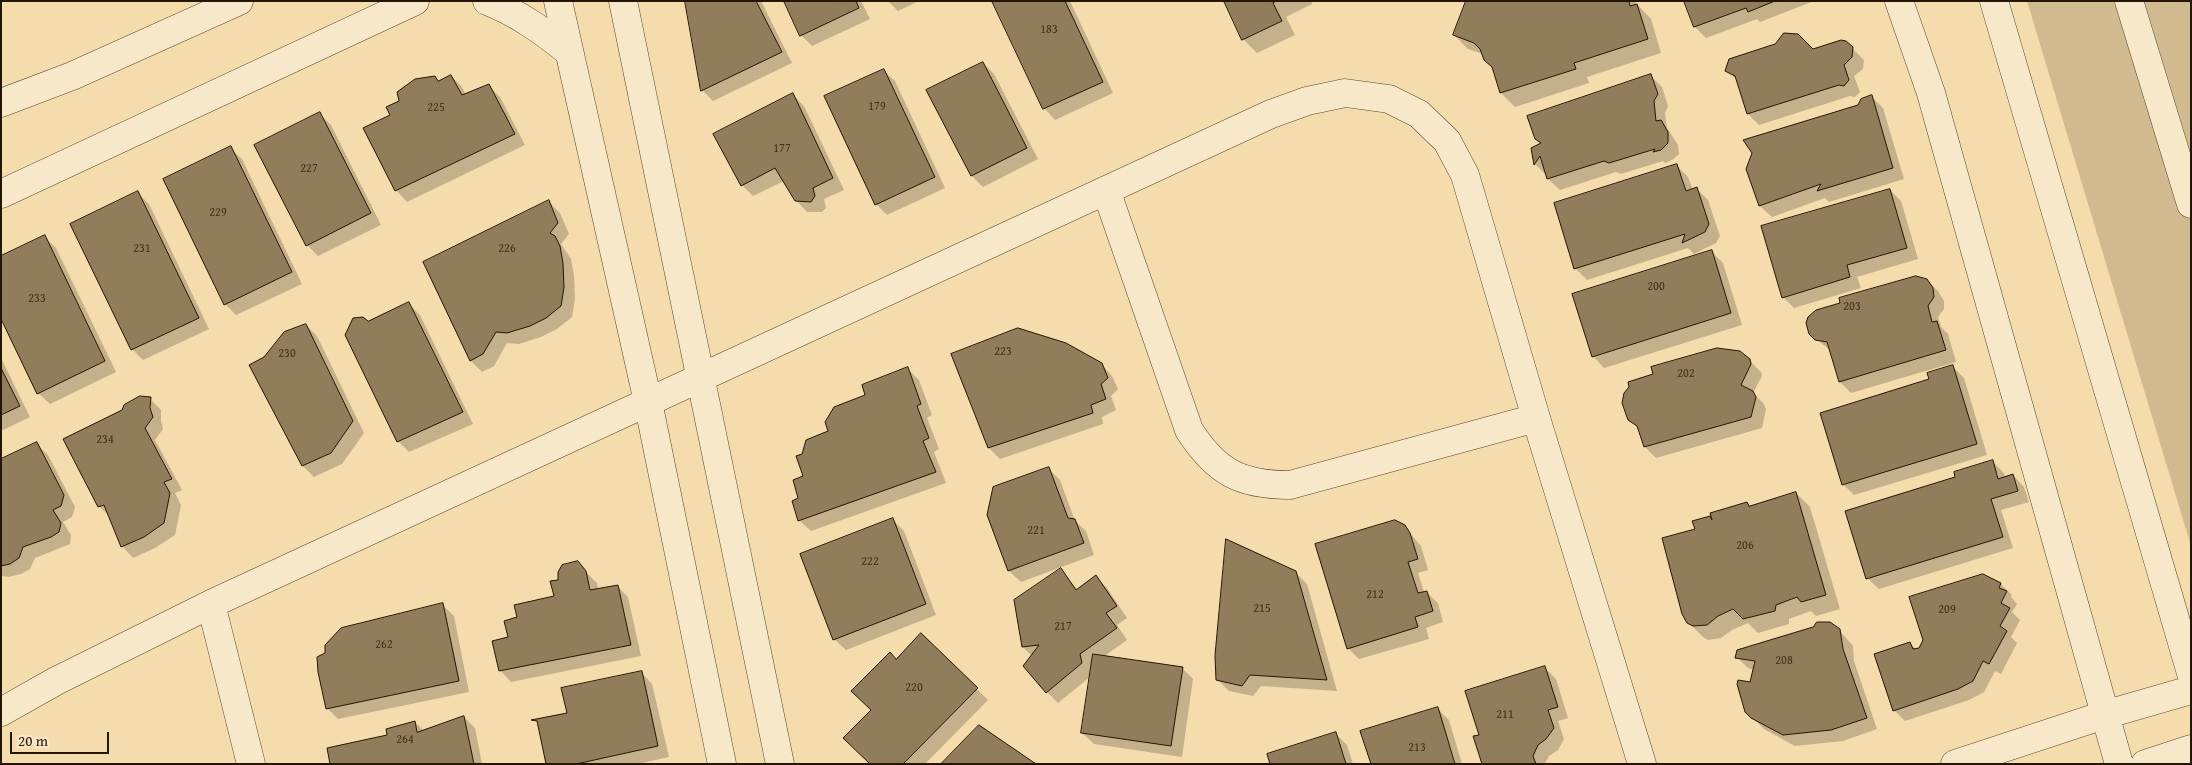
<!DOCTYPE html>
<style>
body{margin:0}
#map{position:relative;width:2192px;height:765px;overflow:hidden;background:#f5dcad;font-family:"Gentium Book Plus",serif}
canvas{display:block}
.frame{position:absolute;inset:0;border:2px solid #251603;pointer-events:none}
.scale{position:absolute;left:10px;top:732px;width:99px;height:22px;box-sizing:border-box;border:2px solid #251603;border-top:0;padding-left:6px;font-size:15px;line-height:18px;white-space:nowrap;color:#251603;-webkit-text-stroke:4px #f8e8ca;paint-order:stroke}
</style>
<div id="map">
<canvas width="2192" height="765"></canvas>
<div class="frame"></div>
<div class="scale">20 m</div>
</div>
<script>
const ctx = document.querySelector('canvas').getContext('2d');
ctx.lineJoin = 'round';
function fill(path, color) {
  ctx.fillStyle = color;
  ctx.fill(path, 'evenodd');
}
function strokePath(path, color, width, dash) {
  ctx.strokeStyle = color;
  ctx.lineWidth = width;
  ctx.lineCap = dash ? 'butt' : 'round';
  ctx.setLineDash(dash || []);
  ctx.stroke(path);
}
function write(font, color, halo, rows, align = 'center') {
  ctx.font = font + ' "Gentium Book Plus",serif';
  ctx.lineWidth = 4.5;
  ctx.setLineDash([]);
  ctx.textBaseline = 'middle';
  ctx.strokeStyle = halo;
  ctx.fillStyle = color;
  for (const [text, x, y, turn = 0] of rows) {
    ctx.save();
    ctx.translate(x, y);
    ctx.rotate((+turn || 0) * Math.PI / 180);
    ctx.textAlign = isNaN(turn) ? turn : align;
    if (halo) ctx.strokeText(text, 0, 0);
    ctx.fillText(text, 0, 0);
    ctx.restore();
  }
}
fill(new Path2D(`
 M2027,1H2191V546Z`), '#d2ba90');
fill(new Path2D(`
 M686,1H761L792,63L713,101L702,90Z
 M785,1H861L870,19L812,46L801,35Z
 M888,1H919L898,11Z
 M996,1H1070L1113,93L1055,120L1044,108Z
 M1225,1H1312V4L1286,17L1295,35L1257,53L1243,39Z
 M1467,1H1634L1651,19L1661,53L1587,77L1589,83L1515,107L1501,93L1493,67L1483,54L1468,49L1454,35Z
 M1686,1H1814L1760,22L1757,19L1706,38L1695,27Z
 M1852,48L1864,60L1863,69L1854,76L1860,92L1855,97L1850,96L1759,125L1748,114L1738,81L1727,70L1813,50Z
 M983,63L994,74L1038,159L983,187L972,176L928,91Z
 M883,70L895,81L945,188L887,215L876,204Z
 M451,76L462,87L466,95L488,85L500,97L525,145L407,202L396,190L391,116L401,102L435,78L439,82Z
 M1651,76L1662,87L1668,106L1665,113L1667,128L1678,145L1679,154L1672,160L1665,163L1663,161L1621,174L1616,172L1560,190L1548,179L1547,173L1546,175L1535,164L1532,149L1542,144L1536,138Z
 M793,95L804,106L844,190L824,199L826,208L822,212H807L796,200L784,181L753,196L742,185Z
 M1872,97L1883,108L1904,179L1829,202L1825,198L1772,217L1760,206L1748,169L1858,106Z
 M320,114L331,125L381,225L318,256L307,245Z
 M230,148L242,159L302,284L236,315L225,304Z
 M1677,166L1688,177L1693,190L1697,189L1708,200L1720,236L1716,243L1694,254L1688,248L1587,280L1576,269L1555,204Z
 M1890,190L1901,201L1918,259L1857,277L1861,288L1794,308L1783,297Z
 M138,193L149,204L209,329L143,360L132,349Z
 M549,202L560,213L569,234L561,244L571,259L574,275L575,299L572,317L557,329L541,337L519,344L507,343L494,366L482,372L471,361L425,263Z
 M44,237L56,248L116,372L50,404L38,393Z
 M1712,252L1723,263L1742,325L1604,368L1593,356Z
 M1917,277L1927,280L1938,291L1944,301V309L1938,317L1941,327L1948,334L1956,362L1851,393L1840,382L1831,351L1810,334Z
 M408,303L420,315L473,424L409,452L398,441Z
 M306,325L317,336L364,433L342,464L314,477L303,466L265,358Z
 M1,358L30,417L1,431Z
 M1749,360L1761,372L1762,376L1753,393L1764,404L1766,409L1762,428L1656,458L1645,447L1640,430L1633,423Z
 M1101,364L1112,376L1118,389L1111,396L1116,410L1102,417L1103,424L1000,459L989,448Z
 M1953,367L1964,378L1987,455L1854,495L1843,484L1931,380Z
 M908,369L919,380L932,415L927,418L939,449L934,452L946,483L811,531L799,520V499L804,476V455L867,396Z
 M150,399L161,410V421L163,429L155,440L182,490L175,493L181,505L175,535L155,548L133,558L122,546L110,517L99,506Z
 M36,444L48,455L75,507L72,517L63,522L71,535L70,544L35,558L30,569L21,574L9,577L1,576V460Z
 M1993,462L2004,473L2005,478L2013,475L2024,487L2029,502L2001,510L2013,548L1879,589L1867,578L1956,478Z
 M1049,469L1060,480L1075,521L1086,531L1094,555L1021,582L1009,571L989,515Z
 M1796,493L1810,507L1840,609L1816,616L1811,611L1789,619V624L1758,633L1748,623L1732,630L1721,638L1708,640L1703,637L1688,622L1696,530L1694,522L1712,517L1747,503L1750,506Z
 M892,519L904,531L936,615L846,650L834,639Z
 M1404,526L1421,546L1428,570L1418,573L1424,592H1426L1438,603L1443,622L1426,628L1429,639L1359,659L1348,648Z
 M577,563L597,583L598,589L617,586L628,597L641,656L511,682L500,670L509,637L518,618L555,597L559,582Z
 M1060,570L1078,590L1096,577L1107,588L1127,618L1117,625L1127,640L1103,657L1182,668L1193,679L1182,757L1094,744L1082,733L1091,676L1058,703L1047,692L1032,656L1023,647Z
 M1295,572L1307,584L1337,691L1261,686L1253,696L1229,691L1218,680Z
 M1983,575L2001,584L2012,595L2011,597L2017,604L2012,612L2020,620L2011,637L2017,643L2001,674L1995,671L1984,692L1969,700L1905,721L1894,710L1910,643L1917,650L1920,649Z
 M443,605L454,616L469,692L338,719L327,708Z
 M1839,630L1853,646L1854,661L1877,729L1843,741L1795,746L1764,729L1746,711L1754,670L1748,668L1737,657Z
 M921,635L988,700L925,764H871L872,710L896,660Z
 M1544,667L1556,679L1568,718L1558,721L1564,739L1558,750L1549,756L1545,764H1483L1480,735Z
 M641,672L652,684L669,757L637,764H548L568,714Z
 M1438,709L1449,720L1462,764H1372Z
 M464,717L475,728L482,764H331L415,722L424,731Z
 M1336,734L1347,745L1353,764H1271Z`), '#0003');
const building = new Path2D(`
 M685,1H756L782,52L701,91Z
 M784,1H856L859,8L800,36Z
 M992,1H1065L1103,82L1043,109Z
 M1224,1H1276L1273,3L1282,21L1242,40Z
 M1466,1H1629L1630,6L1637,4L1648,39L1574,63L1576,69L1500,93L1492,67L1484,60L1480,49L1474,43L1453,35Z
 M1684,1H1775L1748,12L1746,8L1694,27Z
 M1784,33L1798,34L1813,49L1841,40L1846,41L1853,47L1852,57L1844,65L1849,80L1844,86L1839,85L1747,114L1735,76L1725,71L1729,59L1775,44Z
 M983,62L1027,148L971,176L926,90Z
 M884,69L935,177L875,205L824,96Z
 M1651,74L1658,94L1654,101L1656,121L1661,120L1668,132V143L1661,150L1653,152L1655,149L1609,163L1604,161L1547,179L1540,156L1534,165L1531,148L1541,143L1535,139L1527,116Z
 M451,75L462,95L489,84L515,134L395,191L363,128L390,115L386,107L399,101L397,92L415,79L435,76L438,81Z
 M793,93L833,178L813,188L815,196L811,202L795,201L775,168L741,186L713,134Z
 M1872,95L1893,168L1817,191L1821,184L1759,206L1746,169L1752,153L1743,140L1858,105L1861,99Z
 M320,112L371,213L306,246L254,145Z
 M231,146L292,272L224,305L163,179Z
 M1677,164L1686,191L1697,187L1709,224L1705,232L1682,243L1685,234L1574,269L1554,203Z
 M1890,189L1907,248L1847,265L1850,277L1782,298L1761,226Z
 M138,191L199,318L131,350L70,224Z
 M549,200L558,223L550,233L555,236L560,246L563,263L564,287L561,306L546,318L530,326L507,333L496,332L483,354L470,361L423,262Z
 M45,235L105,361L37,394L1,319V256Z
 M1712,250L1731,313L1592,357L1572,294Z
 M1916,276L1927,279L1933,288L1934,297L1928,306L1932,322L1937,321L1946,350L1839,382L1827,342L1815,340L1809,334L1806,323L1808,317L1816,310L1840,303L1839,298Z
 M409,302L463,412L397,442L345,335L353,318L363,317L368,321Z
 M306,324L353,421L331,453L302,466L249,365L264,357L284,332Z
 M1018,328L1066,343L1102,363L1108,378L1101,384L1106,399L1091,405L1093,413L988,448L951,354Z
 M1717,348L1740,351L1750,359L1751,364L1741,385L1753,391L1756,397L1751,417L1644,447L1637,426L1628,420L1622,403L1624,393L1629,387L1628,382L1653,374L1651,367Z
 M1953,365L1977,444L1842,485L1820,413L1929,379L1927,373Z
 M908,367L921,404L917,406L929,438L923,441L936,472L798,521L792,501L798,498L793,480L803,476L796,456L802,454L806,440L828,431L825,422L834,407L865,395L862,385Z
 M1,368L20,406L1,415Z
 M140,396L151,397L150,408L153,417L145,428L172,479L164,482L170,493L164,523L144,537L121,547L104,505L98,507L63,439L122,410L124,405Z
 M37,442L64,495L61,506L53,510L61,523L59,532L51,537L23,547L19,558L10,564L1,566V459Z
 M1993,460L1998,479L2013,474L2018,491L1991,499L2003,537L1866,579L1845,511L1955,477L1954,472Z
 M1049,467L1068,518L1075,519L1084,543L1008,571L987,515L993,487Z
 M1796,492L1826,595L1801,602L1797,597L1776,605L1775,611L1743,619L1733,609L1718,616L1707,625L1693,626L1687,623L1682,614L1662,538L1695,529L1692,521L1710,516L1712,520L1710,513L1747,502L1749,506Z
 M893,518L926,604L833,640L800,554Z
 M1395,520L1405,525L1410,533L1418,559L1408,562L1418,593L1427,591L1433,611L1415,617L1418,627L1347,649L1315,544Z
 M1226,539L1296,571L1327,680L1250,675L1242,686L1216,680L1215,656Z
 M578,561L586,571L590,590L618,585L631,645L499,671L492,641L508,637L504,621L517,617L514,605L554,596L550,581L558,580V572L562,565Z
 M1061,568L1076,590L1096,575L1117,606L1106,613L1117,628L1080,654L1082,663L1046,693L1023,666L1039,645L1022,647L1014,600Z
 M1983,574L2001,583L1999,588L2007,591L2001,603L2010,608L2000,626L2007,631L1989,664L1983,661L1973,681L1958,689L1893,711L1874,654L1910,642L1913,649L1919,648L1923,640L1909,597Z
 M443,603L459,681L326,709L318,672L317,657L325,653V645L341,628Z
 M1817,622H1830L1840,629L1843,649L1867,718L1831,730L1783,735L1751,718L1745,712L1737,684L1738,680L1750,682L1755,661L1735,658L1737,650L1813,627Z
 M921,633L978,688L903,764H870L843,738L871,710L851,691L890,652L896,659Z
 M1093,654L1183,667L1171,746L1081,733Z
 M1545,666L1558,707L1548,710L1554,728L1546,739L1538,745L1533,756L1536,764H1482L1473,736L1479,735L1465,691Z
 M642,671L658,746L576,764H546L537,721L531,720L567,713L561,688Z
 M1438,707L1455,764H1371L1360,731Z
 M464,716L474,764H330L327,748L387,735L386,729L415,721L417,732Z
 M979,725L1036,764H941Z
 M1336,732L1346,764H1270L1267,754Z`);
fill(building, '#917d5b');
strokePath(building, '#251603', 1);
const minor = new Path2D(`
 M487,1C518,13 543,31 569,52
 M558,1L648,402L722,764
 M623,1L780,764
 M1899,1L1931,93L2119,764
 M1994,1L2191,673
 M2129,1L2191,204
 M1,103L72,76L239,1
 M1106,190L1189,430C1216,472 1240,485 1290,485L1536,418
 M1,194L415,1
 M211,604L251,764
 M1,712L56,681L211,604L1271,114L1307,101L1345,93L1389,99L1419,114L1447,141L1465,175L1536,418L1642,764
 M1955,764L2104,715L2191,690
 M2145,764L2191,749`);
strokePath(minor, '#59482e', 29);
strokePath(minor, '#f8e8ca', 28);
write('12px', '#403019', null, [
 ["183",1049,30],
 ["179",877,107],
 ["225",436,108],
 ["177",782,149],
 ["227",309,169],
 ["229",218,213],
 ["231",142,249],
 ["226",507,249],
 ["200",1656,287],
 ["233",37,299],
 ["203",1852,307],
 ["223",1003,352],
 ["230",287,354],
 ["202",1686,374],
 ["234",105,440],
 ["221",1036,531],
 ["206",1745,546],
 ["222",870,562],
 ["212",1375,595],
 ["215",1262,609],
 ["209",1947,610],
 ["217",1063,627],
 ["262",384,645],
 ["208",1784,661],
 ["220",914,688],
 ["211",1505,715],
 ["264",405,740],
 ["213",1417,748]
]);
</script>
